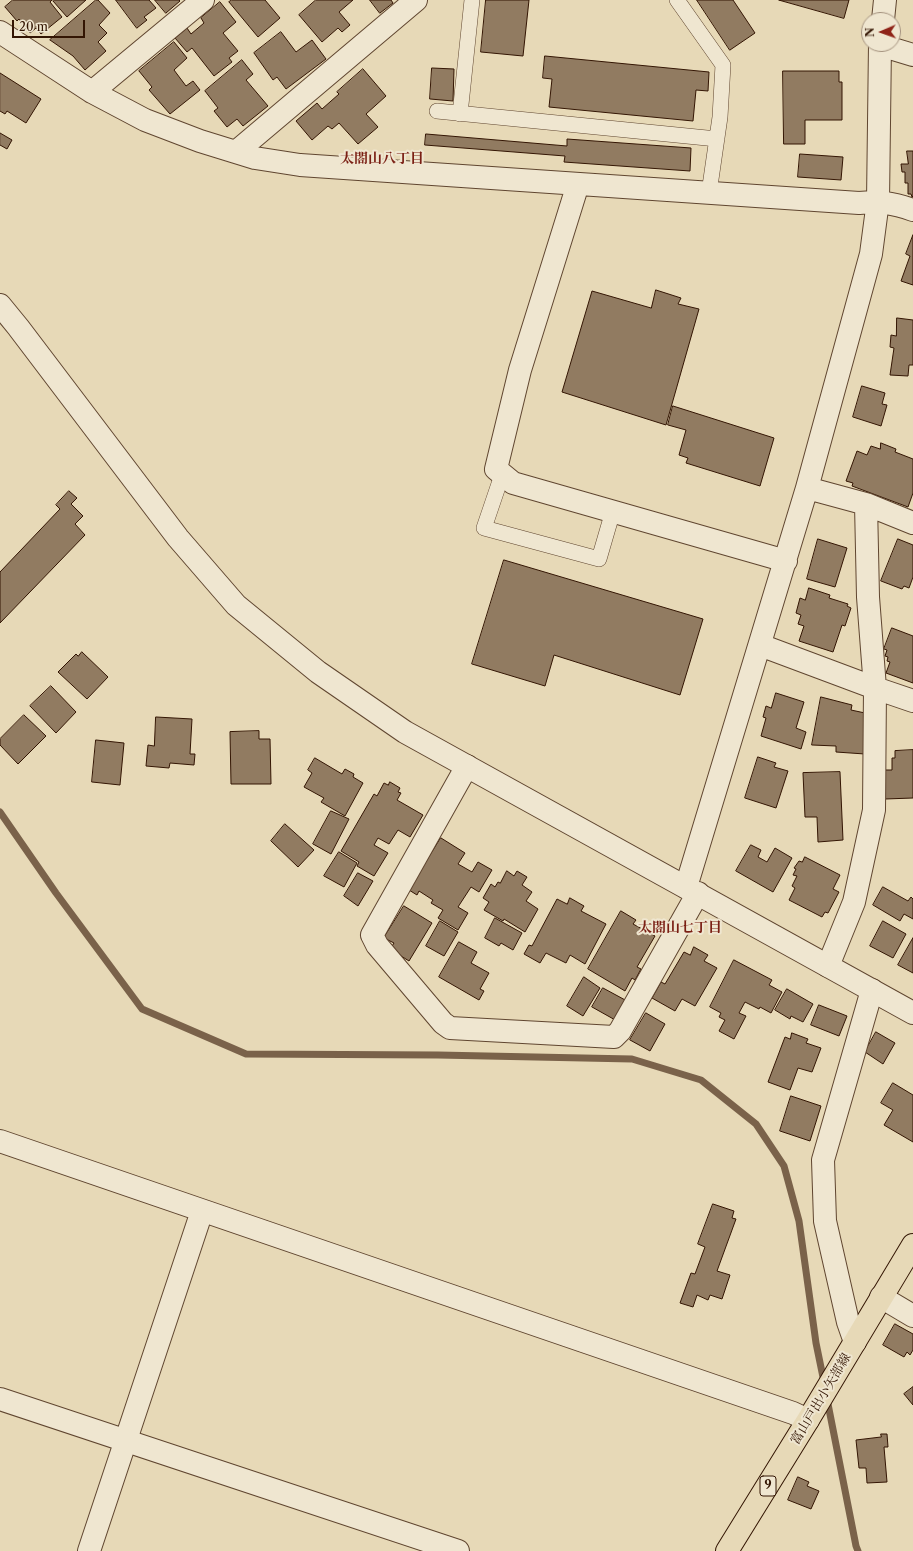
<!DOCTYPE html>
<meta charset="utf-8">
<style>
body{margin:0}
#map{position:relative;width:913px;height:1551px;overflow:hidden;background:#e7d9b7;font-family:"Libre Caslon Text",serif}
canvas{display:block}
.north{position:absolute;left:861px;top:12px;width:40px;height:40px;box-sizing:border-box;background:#efe6d0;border:1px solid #a4927e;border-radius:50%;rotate:268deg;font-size:11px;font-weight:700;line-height:16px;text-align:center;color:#331503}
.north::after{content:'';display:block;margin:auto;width:14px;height:18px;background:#8f2418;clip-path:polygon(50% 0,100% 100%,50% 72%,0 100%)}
.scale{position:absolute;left:12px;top:20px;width:73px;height:18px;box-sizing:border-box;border:2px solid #331503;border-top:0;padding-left:5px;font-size:12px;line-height:14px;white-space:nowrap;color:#331503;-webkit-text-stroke:3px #efe6d0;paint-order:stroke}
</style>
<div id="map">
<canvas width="913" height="1551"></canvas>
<div class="north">N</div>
<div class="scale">20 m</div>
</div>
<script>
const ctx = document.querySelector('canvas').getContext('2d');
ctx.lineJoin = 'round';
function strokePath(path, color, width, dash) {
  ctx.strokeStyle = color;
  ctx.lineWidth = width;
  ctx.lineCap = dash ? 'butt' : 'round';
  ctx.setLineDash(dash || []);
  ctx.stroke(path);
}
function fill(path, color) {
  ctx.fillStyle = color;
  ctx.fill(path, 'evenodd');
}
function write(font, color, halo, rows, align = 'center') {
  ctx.font = font + ' "Libre Caslon Text","Noto Serif JP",serif';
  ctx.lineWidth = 4;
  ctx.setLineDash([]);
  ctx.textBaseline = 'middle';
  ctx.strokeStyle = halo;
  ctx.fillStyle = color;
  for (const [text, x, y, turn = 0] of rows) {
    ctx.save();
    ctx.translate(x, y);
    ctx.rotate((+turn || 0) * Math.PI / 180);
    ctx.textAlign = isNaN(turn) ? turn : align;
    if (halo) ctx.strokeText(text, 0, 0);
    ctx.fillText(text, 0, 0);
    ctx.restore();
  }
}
strokePath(new Path2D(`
 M0,812L56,893L142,1009L246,1054L438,1055L632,1059L701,1080L756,1124L784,1166L799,1221L816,1343L824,1382
 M827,1399L856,1546L858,1551`), '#7a624a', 7);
const building = new Path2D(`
 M13,0H52L50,2L62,17L41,34L36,28L30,33L19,19L17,21L5,7Z
 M54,0H86L67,17L53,1Z
 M96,0H98L110,13L99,25L107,33L98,42L106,51L85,70L73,56L50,40Z
 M116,0H149L156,8L144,17L147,20L137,28Z
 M155,0H179L180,1L166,13Z
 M232,0H265L280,18L258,37L229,2Z
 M316,0H353L339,12L350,25L342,32L338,28L322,42L299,15Z
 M370,0H391L393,3L380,13Z
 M486,0H529L523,56L481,52Z
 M697,0H733L755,33L730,50Z
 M779,0H849L844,18Z
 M220,2L236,22L223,33L238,51L229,58L232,62L214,76L192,48L187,52L175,38L187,28L191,34L204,23L201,18Z
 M281,32L296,52L312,40L326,59L286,89L277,77L273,80L254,53Z
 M174,42L187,58L174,70L186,86L193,81L200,90L170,114L149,90L152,87L139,71Z
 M545,56L709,72L708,91L696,90L693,121L549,107L552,79L543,78Z
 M242,60L253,74L246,80L268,106L243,126L237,119L227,127L214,111L218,108L205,91Z
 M432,68L454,69L453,101L430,99Z
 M363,69L386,96L366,114L378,127L358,144L339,123L332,129L328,126L312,140L296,121L317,103L322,109L339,94L337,92Z
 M783,71H839V82H842V120H805V144H784Z
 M0,73L41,99L26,123L7,111L5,114L0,111Z
 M0,133L12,140L7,149L0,145Z
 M426,134L567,146V139L691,148L690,171L564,162L565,156L425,145Z
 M907,151H913V196L912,197L911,194H908V183H905V172H902L901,164H908Z
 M800,154L843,157L841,180L798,177Z
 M913,235V285L901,281L910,256L906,254Z
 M656,290L681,298L678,304L699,309L666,425L562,392L592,291L651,308Z
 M897,318L913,320V365H909L908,376L890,375L894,348L890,347L891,335L896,336Z
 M862,386L885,393L882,404L887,405L881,426L853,417Z
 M673,406L774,438L760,486L686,463L688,458L679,455L686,430L668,425Z
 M881,443L896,449L895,452L913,459V493L908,507L852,486L853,483L846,481L857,451L867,455L871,446L880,449Z
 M69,491L77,498L71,504L83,516L75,524L85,535L0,623V572L60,509L56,505Z
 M818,539L847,548L835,587L807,579Z
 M898,539L913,545V577L909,588L904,586L902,589L881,581Z
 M504,560L703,619L680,695L554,655L545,686L472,664Z
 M809,588L830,595L829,598L848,604L847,606L851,608L845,626L842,625L833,652L799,641L804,626L798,624L801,615L796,613L800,598L805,600Z
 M892,628L913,636V683L886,673L890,662L887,661L888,657L885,656L887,650L884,649Z
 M82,652L108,677L87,699L58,672L76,654L78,656Z
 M51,686L76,712L56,733L30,706Z
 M776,693L804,702L796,728L806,732L801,749L761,736L766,718L763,717L766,706L771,708Z
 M821,697L852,705L851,710L865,713V754L836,752V746L812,745Z
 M24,715L46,736L18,764L0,745V739Z
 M156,717L192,719L190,754H195L194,765L170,763L169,768L146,766L148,745L154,746Z
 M259,731V739H270L271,784H231L230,732Z
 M96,740L124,743L120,785L92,782Z
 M913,750V798L885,799L884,770H892V758H895V751Z
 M758,757L776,763L774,767L788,771L776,808L745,798Z
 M315,758L342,774L345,769L354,774L353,777L363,783L345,816L321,802L324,798L304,787L312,773L308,770Z
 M840,772L843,840L818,842L817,817H805L803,773Z
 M390,782L400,788L398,792L401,793L397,800L423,815L410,837L398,830L389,844L378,838L374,845L388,853L374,876L357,866L359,862L341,851L374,794L377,796L384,783L388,785Z
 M331,811L349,819L331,854L313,844Z
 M285,824L314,850L298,867L271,841Z
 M441,838L465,853L458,864L472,872L478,862L492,870L479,892L471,887L458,907L468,913L458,930L438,918L443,910L431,903L433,900L419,891L417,895L409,890Z
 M751,845L761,850L758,857L767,862L775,848L792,858L773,892L736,871Z
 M339,852L357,863L344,887L324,876Z
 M805,857L840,875L833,889L839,892L828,913L825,912L822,917L789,900L795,888L792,886L797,876L793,875L796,869L794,868L799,861L802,862Z
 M507,871L514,876L517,871L527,877L522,885L532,892L526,901L538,909L525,932L504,919L503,921L484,910L489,902L483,898L491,884L495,887L498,882L500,883Z
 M358,873L373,881L358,906L344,896Z
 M883,887L908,901L911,897L913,899V919L904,914L900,921L873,905Z
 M570,898L584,906L581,911L606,924L585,964L570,955L566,963L546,953L540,963L524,954L529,945L532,946L557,899L567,904Z
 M404,906L432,923L409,961L390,949L394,943L384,938Z
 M621,911L636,920L633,924L655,936L637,967L641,969L635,980L632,978L625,991L588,969Z
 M495,918L522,933L513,950L501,943L499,946L485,938Z
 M440,921L458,932L444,956L426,946Z
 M883,921L906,934L893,958L870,946Z
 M913,938V973L898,965Z
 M459,942L477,952L471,963L489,973L480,989L484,991L479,1000L439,977Z
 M694,947L708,955L704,961L717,968L695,1006L682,999L675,1011L652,998L661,982L665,984L684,952L690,955Z
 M734,960L772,980L769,985L782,992L771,1013L760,1007L759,1009L745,1002L739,1013L746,1016L734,1039L719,1031L725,1020L719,1017L721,1013L710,1007Z
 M584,977L600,988L583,1016L567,1006Z
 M603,988L627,1001L617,1021L592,1007Z
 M787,989L813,1004L803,1022L791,1016L790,1019L775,1010Z
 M819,1005L847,1016L839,1036L811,1025Z
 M646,1013L665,1024L650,1051L630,1040Z
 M876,1032L895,1043L883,1064L865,1052Z
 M792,1033L808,1039L806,1043L821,1048L812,1072L798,1068L790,1090L768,1082L785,1037L790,1039Z
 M893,1083L913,1095V1142L884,1125L893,1110L881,1103Z
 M791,1096L821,1106L810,1141L780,1131Z
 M713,1204L734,1211L732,1218L736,1219L717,1271L730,1275L722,1299L710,1295L708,1300L697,1295L693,1307L680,1303L691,1273L695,1274L705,1247L698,1244Z
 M895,1324L913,1334V1350L910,1355L907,1352L904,1357L883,1345Z
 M913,1387V1405L904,1394Z
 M881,1434H887L888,1447H884L887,1482L867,1483L866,1468H859L856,1440L881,1437Z
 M798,1477L809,1482L807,1486L819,1491L811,1509L788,1500Z`);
fill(building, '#917b61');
strokePath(building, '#331503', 1);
const service = new Path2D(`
 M677,0L723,65L720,117L709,193
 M437,111L717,139
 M460,114L472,0
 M502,475L484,528L599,559L613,511`);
const minor = new Path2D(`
 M883,20L885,0
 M0,32L92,92L145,120L200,141L255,158L300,165L859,203C880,201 893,203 913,210
 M880,45L913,55
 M92,92L203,0
 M236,152L416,0
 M578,184L520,370L496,469L513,483L786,561
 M807,488L866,504L913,523
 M866,504L868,597L875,688L913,701
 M760,645L875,688L874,810L854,902L828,966
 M467,766L372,935L377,945L443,1023L450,1028L614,1037L620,1031L698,893
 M686,887L807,488L871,254L878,201L880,44
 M0,1141L793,1413L808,1420
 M881,1297L913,1316
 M855,1342L848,1322L825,1221L823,1160L872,990
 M89,1551L202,1211`);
const tertiary = new Path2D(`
 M0,305L18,327L178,538L236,605L318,672L405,732L913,1013
 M0,1399L458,1551`);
const primary = new Path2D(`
 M727,1551L808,1420L913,1245`);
strokePath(service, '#604630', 16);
strokePath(minor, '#604630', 24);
strokePath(tertiary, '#604630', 24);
strokePath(primary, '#331503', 24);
strokePath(service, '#efe6d0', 15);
strokePath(minor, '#efe6d0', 22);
strokePath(tertiary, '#efe6d0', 22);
strokePath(primary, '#e7d9b7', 22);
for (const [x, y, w] of [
 [768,1486,16]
]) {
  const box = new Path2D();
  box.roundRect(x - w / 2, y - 10, w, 20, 3);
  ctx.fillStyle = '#efe6d0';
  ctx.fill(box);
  strokePath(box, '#331503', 1);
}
write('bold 12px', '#331503', null, [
 ["9",768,1486]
]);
write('13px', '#331503', '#efe6d0', [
 ["富山戸出小矢部線",821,1399,-59]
]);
write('bold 14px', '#7a1f14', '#efe6d0', [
 ["太閤山八丁目",382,159],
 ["太閤山七丁目",680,928]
]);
</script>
